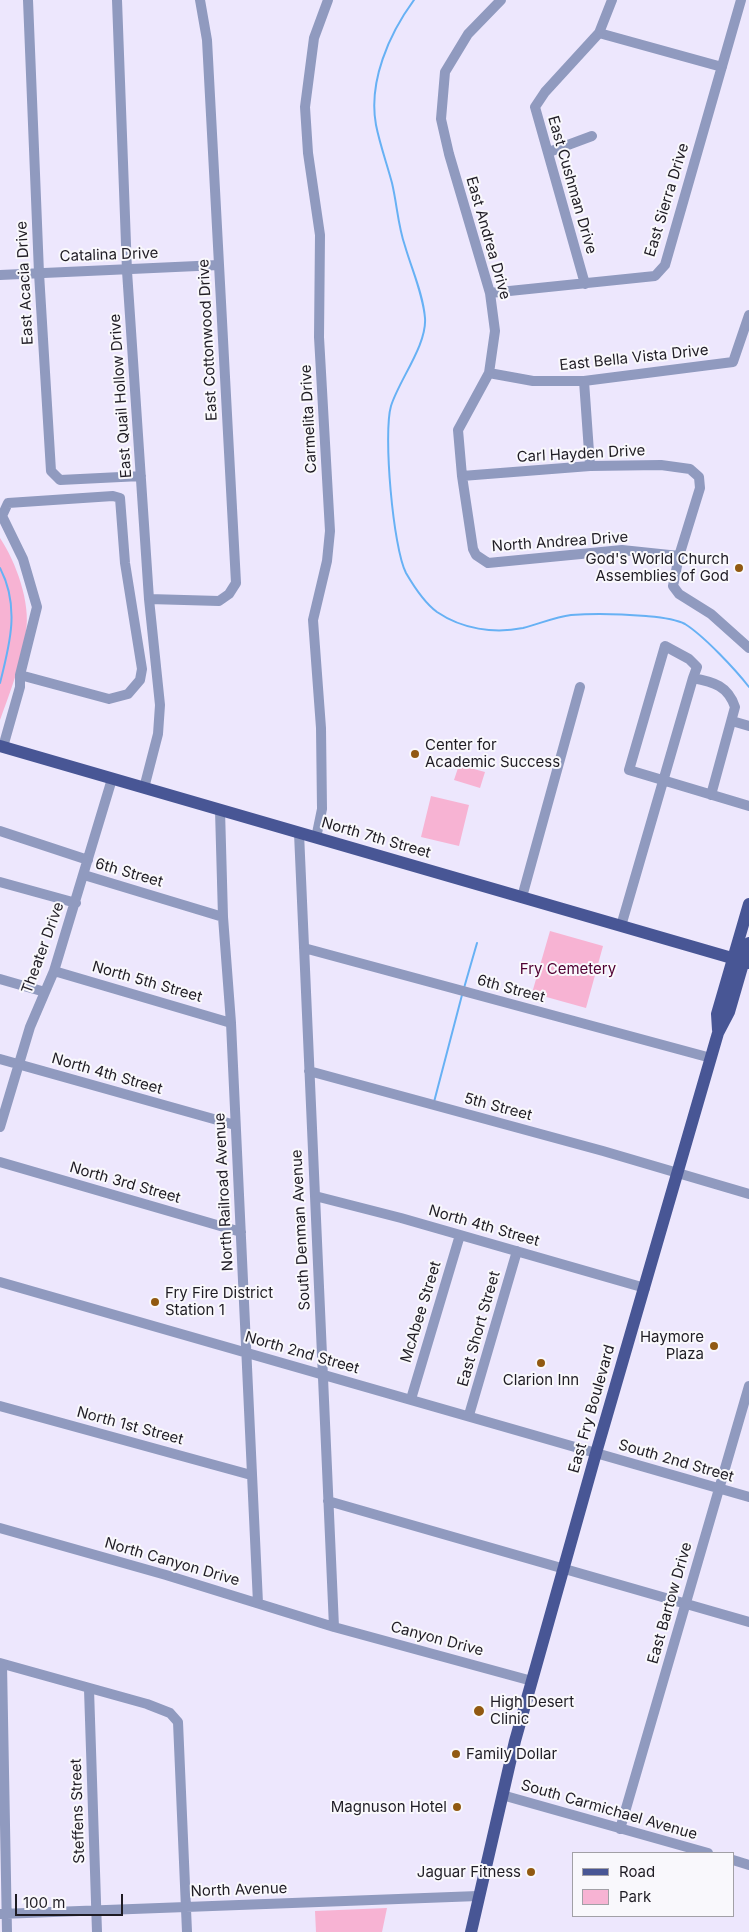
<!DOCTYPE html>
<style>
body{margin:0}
#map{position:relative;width:749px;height:1932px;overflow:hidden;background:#ede7fd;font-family:Inter,sans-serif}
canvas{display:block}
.legend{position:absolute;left:572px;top:1852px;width:162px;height:65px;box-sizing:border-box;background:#f9f8fc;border:1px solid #a2a0a6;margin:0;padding:6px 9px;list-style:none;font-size:15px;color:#1f1c24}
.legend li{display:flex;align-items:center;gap:10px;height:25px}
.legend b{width:25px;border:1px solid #a2a0a6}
.scale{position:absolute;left:15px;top:1894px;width:108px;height:22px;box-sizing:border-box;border:2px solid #1f1c24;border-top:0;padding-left:6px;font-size:15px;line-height:18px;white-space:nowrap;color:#1f1c24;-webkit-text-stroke:4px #f9f8fc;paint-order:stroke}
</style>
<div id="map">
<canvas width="749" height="1932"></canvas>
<ul class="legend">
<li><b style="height:6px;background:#485695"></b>Road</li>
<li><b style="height:14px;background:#f7b3d3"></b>Park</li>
</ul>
<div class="scale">100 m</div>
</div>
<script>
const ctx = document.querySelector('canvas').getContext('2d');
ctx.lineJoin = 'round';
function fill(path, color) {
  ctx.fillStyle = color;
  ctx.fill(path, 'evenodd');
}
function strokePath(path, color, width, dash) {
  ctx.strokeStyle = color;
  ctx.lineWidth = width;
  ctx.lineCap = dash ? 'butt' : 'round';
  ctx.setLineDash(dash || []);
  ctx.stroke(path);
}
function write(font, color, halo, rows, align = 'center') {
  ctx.font = font + ' Inter,sans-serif';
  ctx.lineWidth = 4;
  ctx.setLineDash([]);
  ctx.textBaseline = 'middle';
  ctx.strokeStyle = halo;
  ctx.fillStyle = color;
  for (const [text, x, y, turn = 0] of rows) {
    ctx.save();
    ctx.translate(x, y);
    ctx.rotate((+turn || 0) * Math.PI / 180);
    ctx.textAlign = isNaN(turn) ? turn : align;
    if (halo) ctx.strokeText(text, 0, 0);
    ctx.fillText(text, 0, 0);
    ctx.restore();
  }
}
fill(new Path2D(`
 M0,538C16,562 31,603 26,632C22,662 10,692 0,720Z
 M459,765L485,772L480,788L454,780Z
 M431,796L469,805L459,846L421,837Z
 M550,931L603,946L586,1008L532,993Z
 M387,1908L382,1932H316L315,1911Z`), '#f7b3d3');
strokePath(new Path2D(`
 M414,0C389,34 368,82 376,125C380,145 387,164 392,183C397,204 398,226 405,246C412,270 423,294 425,318C427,345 399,380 391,406C383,433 393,548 406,573C413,585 426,604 437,612C462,629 494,634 523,628C539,624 555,617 571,615C595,613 622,614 646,616C658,617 674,618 685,624C704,636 735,669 749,687
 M0,568C20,606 10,644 0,683
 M464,988L477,943
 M434,1102L462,995`), '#67b1f4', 2);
strokePath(new Path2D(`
 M28,0L39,273L51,471L60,480L141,476
 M117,0L127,271L149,599L160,705L158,734L144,788
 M501,0L468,34L445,72L441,119L449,154L490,293L495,331L489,373L458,430L462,476L473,549L476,555L488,563L622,550L679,556
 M599,33L722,67
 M549,152L592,136
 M0,275L219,265
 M585,284L535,107L545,92L599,33L612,0
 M490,293L655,276L665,265L741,0
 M489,373L533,381H584L733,362L749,315
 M584,381L590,466
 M462,476L590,466L661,465L690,469L699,477L700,488L679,556L673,586L679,594L711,614L749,648
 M149,599L219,601L229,594L236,583L207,40L200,0
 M693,678C714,682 728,686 735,707L711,795
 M732,721L749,726
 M3,747L20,687V675L37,607L23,559L2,516L8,503L113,496L120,498L125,563L142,669L140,680L128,694L109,699L20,675
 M220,810L223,917L231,1023L258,1603
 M0,831L88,860
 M299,833L334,1627
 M316,838L322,809L321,728L313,620L327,561L330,531L319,337L320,235L308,153L305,107L314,38L328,0
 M84,875L223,917
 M0,882L76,903
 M522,897L580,687
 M621,926L693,678L697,667L689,659L665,646L629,770C669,782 709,794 749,806
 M304,948L711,1058
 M54,971L231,1023
 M0,979L45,992
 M0,1059L235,1125
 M309,1071L603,1151L749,1194
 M0,1127L30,1027L54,971L112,779
 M0,1162L241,1232
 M315,1196L401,1218L645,1288
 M0,1282L749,1497
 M411,1399L460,1235
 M0,1406L251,1475
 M469,1415L517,1251
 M328,1501L749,1622
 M0,1528L166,1575L334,1627L532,1681
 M0,1663L147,1704L170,1713L178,1722L187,1932
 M2,1664L7,1932
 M89,1689L97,1932
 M502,1795L708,1853
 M620,1829L749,1386
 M733,1860L749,1865
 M0,1914L478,1896`), '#909abf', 10);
strokePath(new Path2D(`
 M0,746L749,963
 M718,1030L717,1014L749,904
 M471,1932L515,1741L596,1453L718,1033L729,1012L749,943`), '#485695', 12);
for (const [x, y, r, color] of [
 [739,568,5,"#915911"],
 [415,754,5,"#915911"],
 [155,1302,5,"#915911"],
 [714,1346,5,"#915911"],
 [541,1363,5,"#915911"],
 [479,1711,6,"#915911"],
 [456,1754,5,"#915911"],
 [457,1807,5,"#915911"],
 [531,1872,5,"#915911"]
]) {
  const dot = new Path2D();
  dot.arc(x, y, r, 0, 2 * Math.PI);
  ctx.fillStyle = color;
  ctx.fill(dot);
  strokePath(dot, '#f9f8fc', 2);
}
write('15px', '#1f1c24', '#f9f8fc', [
 ["East Cushman Drive",572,185,74],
 ["East Sierra Drive",667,200,-73],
 ["East Andrea Drive",488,238,74],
 ["Catalina Drive",109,255,-2],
 ["East Acacia Drive",25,283,-93],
 ["East Cottonwood Drive",208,340,-93],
 ["East Bella Vista Drive",634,358,-6],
 ["East Quail Hollow Drive",121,396,-94],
 ["Carmelita Drive",309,419,-93],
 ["Carl Hayden Drive",581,454,-3],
 ["North Andrea Drive",560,542,-4],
 ["North 7th Street",376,838,16],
 ["6th Street",129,873,16],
 ["Theater Drive",43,948,-70],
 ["North 5th Street",147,982,16],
 ["6th Street",511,989,15],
 ["North 4th Street",107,1074,16],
 ["5th Street",498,1107,15],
 ["North 3rd Street",125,1183,16],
 ["North Railroad Avenue",224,1192,-93],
 ["North 4th Street",484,1226,16],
 ["South Denman Avenue",301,1230,-93],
 ["McAbee Street",421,1312,-73],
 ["East Short Street",479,1329,-74],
 ["North 2nd Street",302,1353,16],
 ["East Fry Boulevard",592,1409,-74],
 ["North 1st Street",130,1426,15],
 ["South 2nd Street",676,1461,16],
 ["North Canyon Drive",172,1562,16],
 ["East Bartow Drive",670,1603,-74],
 ["Canyon Drive",437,1639,15],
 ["South Carmichael Avenue",609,1810,16],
 ["Steffens Street",78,1811,-92],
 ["North Avenue",239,1890,-2]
]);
write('15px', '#1f1c24', '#f9f8fc', [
 ["God's World Church",729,559],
 ["Assemblies of God",729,576],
 ["Center for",425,745,"left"],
 ["Academic Success",425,762,"left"],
 ["Fry Fire District",165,1293,"left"],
 ["Station 1",165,1310,"left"],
 ["Haymore",704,1337],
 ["Plaza",704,1354],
 ["Clarion Inn",541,1380,"center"],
 ["High Desert",490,1702,"left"],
 ["Clinic",490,1719,"left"],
 ["Family Dollar",466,1754,"left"],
 ["Magnuson Hotel",447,1807],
 ["Jaguar Fitness",521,1872]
], 'right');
write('15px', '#500032', '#f9f8fc', [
 ["Fry Cemetery",568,969]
]);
</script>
